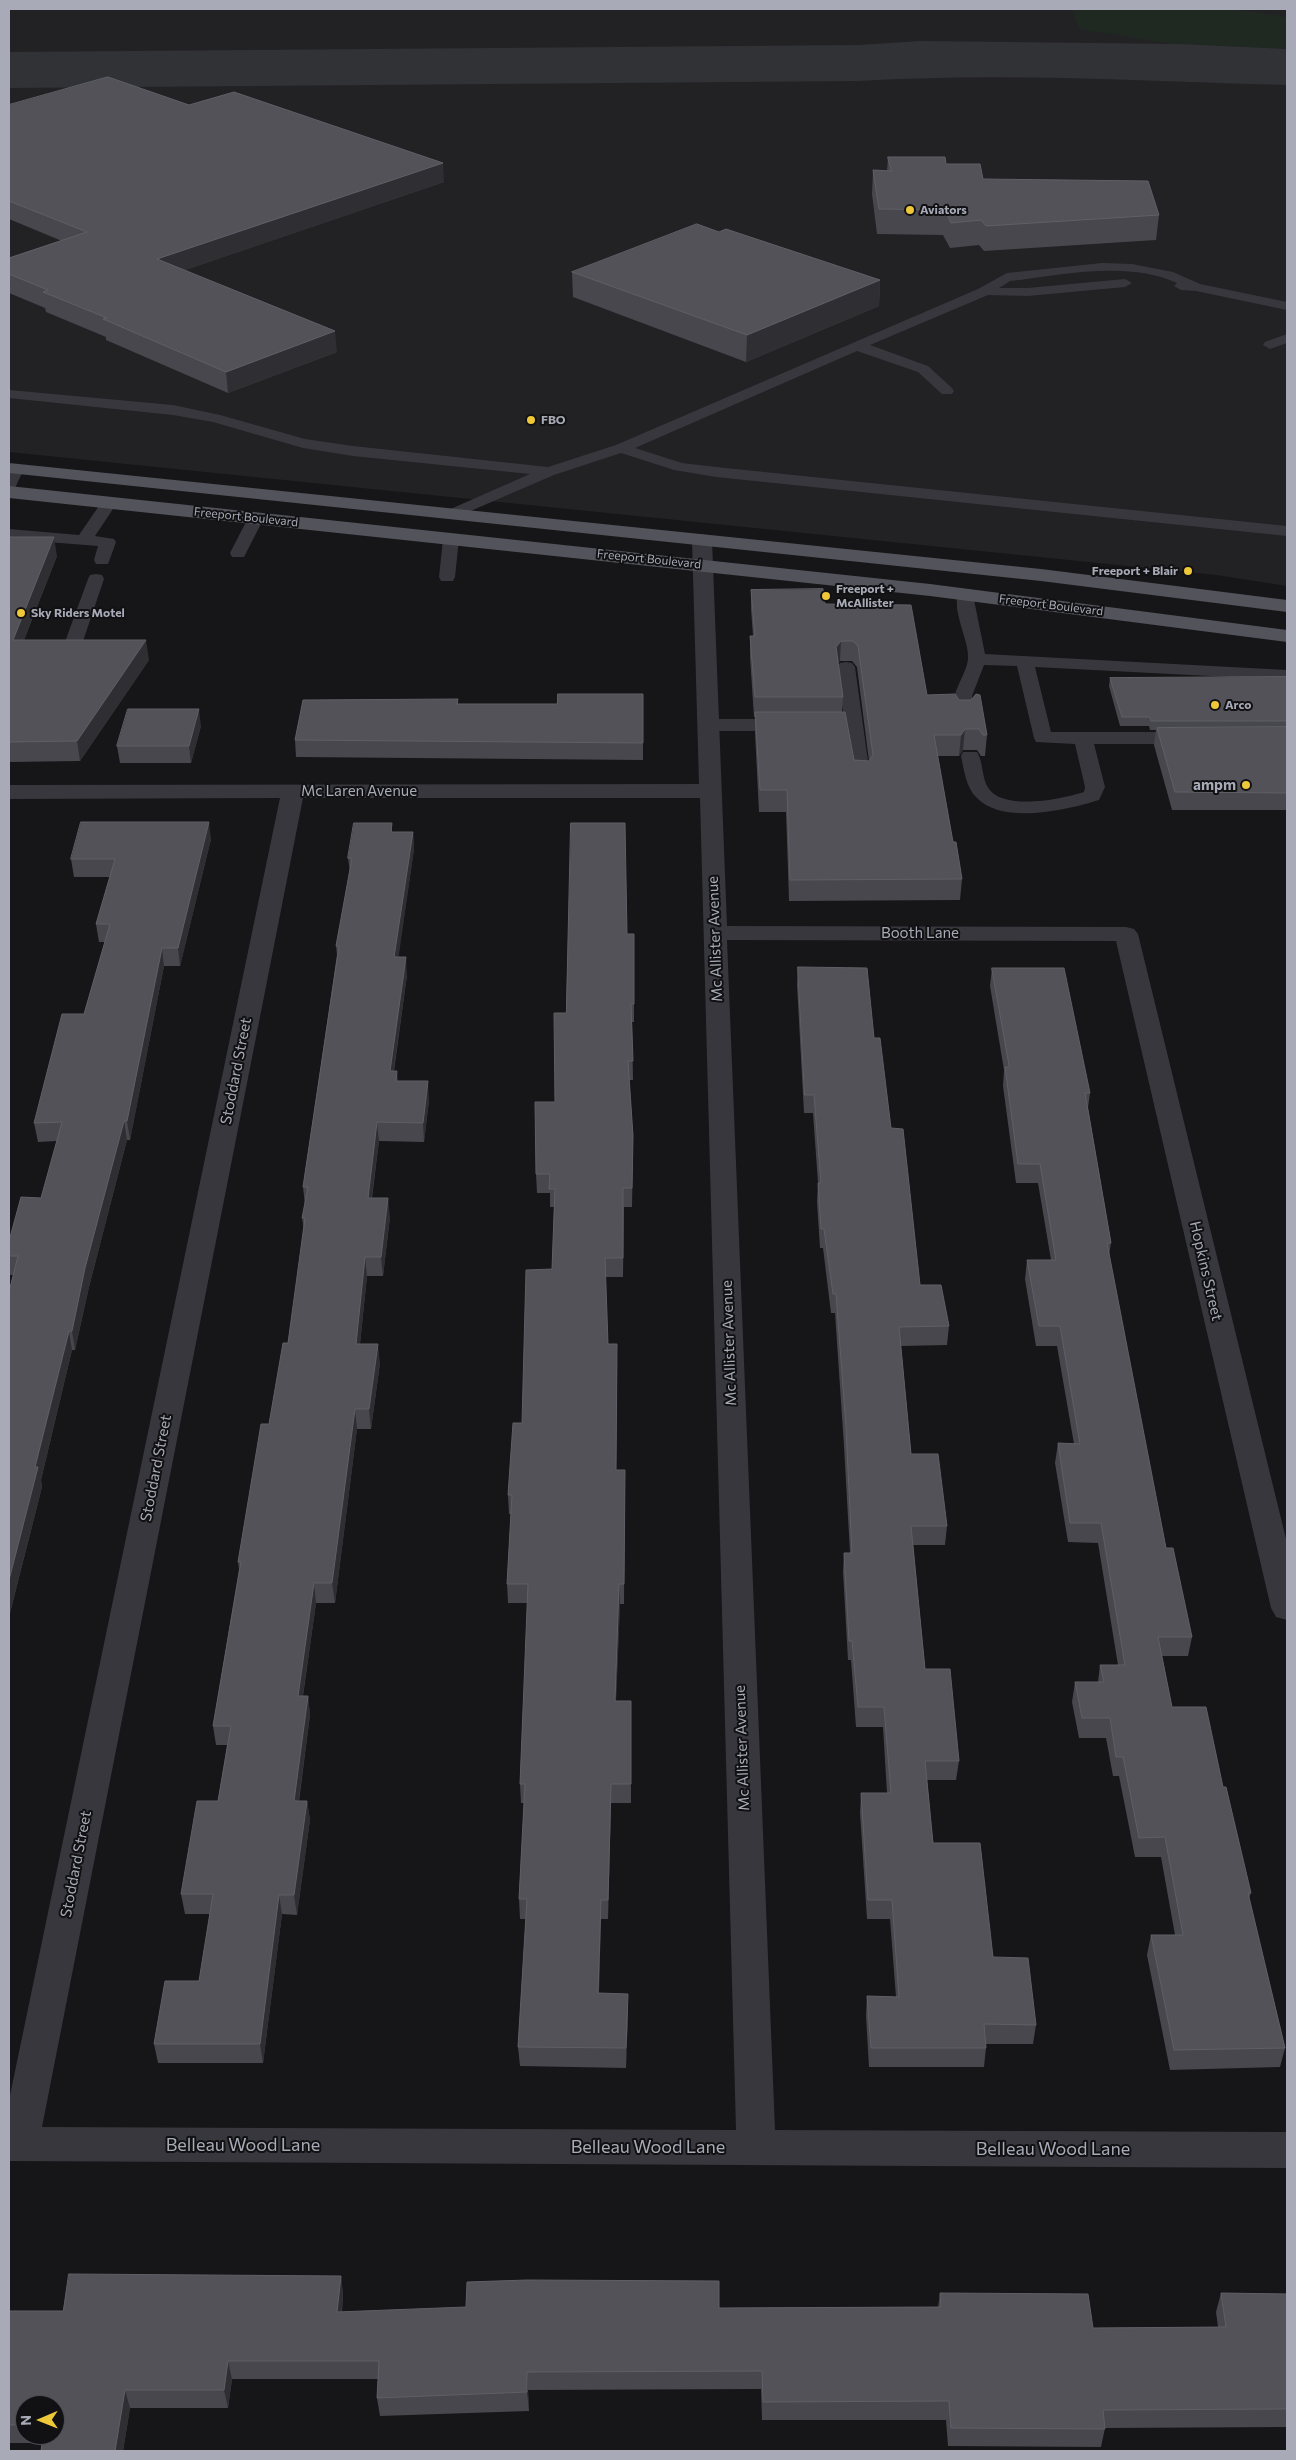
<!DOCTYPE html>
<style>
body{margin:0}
#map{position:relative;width:1296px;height:2460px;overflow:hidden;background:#161618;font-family:Commissioner,sans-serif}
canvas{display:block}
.frame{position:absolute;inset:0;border:10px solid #a8abb7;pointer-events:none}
.north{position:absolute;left:15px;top:2395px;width:50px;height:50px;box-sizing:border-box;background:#111113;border:1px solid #4d4f55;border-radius:50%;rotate:269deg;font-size:14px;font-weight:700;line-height:20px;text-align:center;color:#a8abb7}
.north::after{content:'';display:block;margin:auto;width:18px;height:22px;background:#eec838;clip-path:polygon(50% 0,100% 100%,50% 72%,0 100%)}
</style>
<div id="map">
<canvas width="1296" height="2460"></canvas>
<div class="frame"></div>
<div class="north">N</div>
</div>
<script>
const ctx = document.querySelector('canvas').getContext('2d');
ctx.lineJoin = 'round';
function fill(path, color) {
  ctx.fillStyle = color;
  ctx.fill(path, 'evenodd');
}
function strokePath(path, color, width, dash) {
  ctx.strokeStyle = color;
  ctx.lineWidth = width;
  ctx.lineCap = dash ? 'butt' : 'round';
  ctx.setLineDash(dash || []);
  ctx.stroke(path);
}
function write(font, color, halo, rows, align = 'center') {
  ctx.font = font + ' Commissioner,sans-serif';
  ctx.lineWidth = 4;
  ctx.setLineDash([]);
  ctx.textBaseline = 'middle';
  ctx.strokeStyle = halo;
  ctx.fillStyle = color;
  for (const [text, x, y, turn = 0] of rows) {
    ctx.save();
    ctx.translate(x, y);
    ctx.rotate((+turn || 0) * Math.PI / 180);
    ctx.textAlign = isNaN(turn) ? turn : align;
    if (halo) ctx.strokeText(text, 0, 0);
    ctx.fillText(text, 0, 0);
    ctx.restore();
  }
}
fill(new Path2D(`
 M9,9H1287V586L1216,575L9,452Z`), '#222225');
fill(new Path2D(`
 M1072,9H1235L1287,17V48L1215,51L1079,29Z`), '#202822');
fill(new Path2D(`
 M921,41L1179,44L1287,49V85C1145,81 1001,72 859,81L9,88V52L859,45Z`), '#313236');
fill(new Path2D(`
 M1102,263L1132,264L1173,272L1200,284L1287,302V310L1196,291L1181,290L1174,286L1177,283C1129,260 1061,275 1010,281L999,288H1028L1125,279L1132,283L1125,287L1028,296L988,295L870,345L928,366L952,388L954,391L952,394H942L918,372L857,351L635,448L682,463L716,467L1287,526V536L716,477L674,470L621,453L554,475L452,519L446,517L444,514L446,511L530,474L353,456L303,448L213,422L173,415L9,398V390L173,405L220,415L305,439L353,446L548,467L616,445L978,289L1007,273Z
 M1287,334V343L1270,349L1263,345L1265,342Z
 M109,498L117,503L95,536L114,539L116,542L108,564H96L94,560L98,546L9,539V529L79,535L103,500Z
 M256,513L264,518L246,553L244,557H232L230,553L248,518Z
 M451,534L459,539L455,577L453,581H441L439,577L443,539Z
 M96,574L102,575L104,579L80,650L77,654H65L62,650L88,579L90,575Z
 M966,589L972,590L985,654L1287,670V680L1035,667L1051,732H1187L1194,734L1196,738L1194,742L1187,744H1094L1105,787L1099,800C1067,810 1003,825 977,798C966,788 964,770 961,756L963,752H977C984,763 981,778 989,789C1005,811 1062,799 1084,792L1085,787L1075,744L1036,742L1034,738L1017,666L984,665L972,696V715L969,719H957C944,700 966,678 968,659C970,641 949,607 960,590Z
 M846,662L852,663L855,667L870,776L868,780H854L852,776L846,731H708L701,729L699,725L701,721L708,719H844L837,667L840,663Z`), '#37373d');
fill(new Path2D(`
 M15,464L21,465L24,469L15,488L9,489V465Z
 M702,534L709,536L712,540L727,926L1126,927L1134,929L1138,934L1287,1543V1620L1276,1617L1271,1608L1116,941L727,940L775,2130L1287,2132V2168L9,2161V2100L280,798L9,799V785L699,784L692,540L695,536ZM303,798H700L736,2130L42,2127Z`), '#37373d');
fill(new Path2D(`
 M9,463L1041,569L1287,600V612L1041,581L9,473Z
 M9,486L930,584L1287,630V642L930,596L9,498Z`), '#53545b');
fill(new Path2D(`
 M9,105H189L444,182L185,270L337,352L228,393L106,340V337L46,312L45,308L9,293V258L62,241L9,219Z
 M888,157L946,164L983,179L1159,215L1156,240L984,251L979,245L950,248L943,235L877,234L872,194L873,170L887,171Z
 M719,232L880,280L879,306L746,362L573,297L572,272Z
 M9,540L57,556L24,640L149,660L80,761L9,762Z
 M751,590L825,604L927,695L959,700L987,735L985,756H981L977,750H963L959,756H937L953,842L962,879L960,900L789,901L786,812H759L755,733V717H754L750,657V636H753L751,609ZM840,661H852L857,667L869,761L854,760L842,712L843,697L838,663Z
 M1287,677V810H1172L1154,745L1156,730H1150L1149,726H1120L1109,686L1110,678Z
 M643,694V760L296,757L295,740L458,699V704H557Z
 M201,726L191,763H120L117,746Z
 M392,823V832H413L414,849L398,957L407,975L394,1071L398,1081L429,1100L424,1142L379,1141L372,1198L390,1217L383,1276H367L360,1344L380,1363L371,1429H357L335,1603H316L303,1696H308L310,1715L299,1801H307L310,1820L297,1915L282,1914L263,2063H158L154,2044L199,1981L210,1914H185L181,1894L218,1801L227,1745H216L213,1726L239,1569L238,1562L288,1343L304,1230L302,1218L305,1205L303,1187L337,955L336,946L350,872L348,858Z
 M211,839L180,966H164L130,1140H127L89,1287L75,1350H72L41,1480L42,1487L9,1617V1292L13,1275H9V1241L41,1198L57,1141L38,1142L34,1123L84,1014L105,942H99L96,924L110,877H74L71,859Z
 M627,934H634V1022H632L633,1080H629L633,1136L632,1207H624L623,1277H605L608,1344L617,1363L616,1470H625L624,1604H620L616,1701H631V1803H611L608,1919H601L599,1993L628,2013L626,2068L520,2066L518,2047L526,1919H520L519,1899L524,1803H521L520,1784L528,1603H508L507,1584L511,1514H509L508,1495L552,1269L554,1207H550V1193H537L536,1174L555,1102L566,1013Z
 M798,967L874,1038L920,1285L949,1326L947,1345L901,1346L911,1454L947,1526L945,1545H913L925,1669L959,1761L956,1780H927L933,1843L993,1957L1036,2025L1033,2044H986V2048L984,2067H869L866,2016L867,1996L896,1997L890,1919H867L860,1813L861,1793H887L883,1727H856L851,1660H848L843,1572L844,1553H850L844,1446L835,1313H831L823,1248H820L817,1202L818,1183L813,1113H804L797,985Z
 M992,968L1090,1093L1088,1108L1111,1243L1109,1255L1166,1548L1192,1637L1188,1656H1162L1172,1707L1223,1787L1251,1893L1249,1898L1285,2048L1280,2067L1170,2070L1147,1955L1151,1935H1175L1161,1857H1135L1119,1776H1113L1106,1738H1079L1072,1702L1075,1682H1098L1100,1665H1118L1098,1543L1068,1542L1055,1463L1058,1443L1074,1444L1057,1346H1036L1025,1279L1027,1260H1051L1038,1183H1016L1003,1086L1004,1070L990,986Z
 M341,2276L343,2294L342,2312L719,2308L938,2307L940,2293L1093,2328L1218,2327L1216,2312L1221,2293L1287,2294V2427L1105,2428L1101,2447L948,2446L946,2420H762L761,2389L528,2390L529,2411L380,2416L377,2398L378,2379H232L228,2408H130L123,2451H41L42,2443H9V2311H63ZM25,2405L55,2435H25Z`), '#47474d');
fill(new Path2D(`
 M443,163L444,182L159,279L157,259Z
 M880,280L879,306L746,362L747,335Z
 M335,331L337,352L228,393L226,372Z
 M54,537L57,556L16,660L13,640Z
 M146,640L149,660L80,761L77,741Z
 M841,641L840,661L835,667L836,647Z
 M199,709L201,726L191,763L189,746Z
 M965,729L963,750L959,756L961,735Z
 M209,822L211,839L180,966L178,948Z
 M413,832L414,849L396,975L394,957Z
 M162,948L164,966L130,1140L127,1121Z
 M406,957L407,975L391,1089L390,1071Z
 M397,1071L399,1089L396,1081Z
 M428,1081L429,1100L424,1142L423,1123Z
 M124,1121L127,1140L89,1287L75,1350L72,1331L85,1268Z
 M377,1122L379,1141L369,1217L368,1198Z
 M633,1136V1155L632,1207V1188Z
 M388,1198L390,1217L383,1276L381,1257Z
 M365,1257L367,1276L358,1363L356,1344Z
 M69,1331L72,1350L41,1480L42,1487L9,1617V1580L35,1467Z
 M378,1344L380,1363L371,1429L369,1409Z
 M355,1409L357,1429L335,1603L332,1583Z
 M314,1583L316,1603L300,1715L298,1696Z
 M619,1584L620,1604L615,1721V1701Z
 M308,1696L310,1715L296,1820L294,1801Z
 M611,1784V1803L608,1919V1900Z
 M307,1801L310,1820L297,1915L294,1895Z
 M279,1895L282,1914L263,2063L260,2044Z
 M601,1900V1919L598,2013V1993Z
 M628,1994V2013L626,2068V2048Z
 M341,2276L343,2294L340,2331L337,2312Z
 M228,2361L232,2379L228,2408L224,2390Z
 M527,2372L528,2390L529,2411L527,2392Z
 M125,2390L130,2408L123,2451H115Z`), '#2f2f33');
const building = new Path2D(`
 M108,77L189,105L234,92L443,163L157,259L335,331L226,372L103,319L107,318L43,292L48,290L9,274V258L87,232L9,201V105Z
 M888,157H945L946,164H980L983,179L1148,181L1159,215L986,226L981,220L951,223L945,210L879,209L873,170L891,171Z
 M697,224L719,232L726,229L880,280L747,335L572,272Z
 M10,537H54L13,640H146L77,741L9,742V540Z
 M823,589L825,604L911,605L927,695L955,694L959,700H971L976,694L980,695L987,735H983L979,729H965L961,735H934L953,842H956L962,879L790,880L787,790H760L755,712H845L854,760L869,761L873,755L858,646L853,641H841L836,647L843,697H755L750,636H755L751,590Z
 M1287,677V721H1151L1150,717H1122L1110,678Z
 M558,694H643V743L295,740L303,700L458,699L457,704H557Z
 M128,709H199L189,746H117Z
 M1287,727V793L1175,792L1157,728Z
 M81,822H209L178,948H162L127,1121H124L85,1268L72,1331H69L35,1467H38L9,1580V1292L18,1256H9V1241L21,1197L41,1198L62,1122L34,1123L62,1014H84L110,924H96L115,859H71Z
 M354,823H392L391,832H413L394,957H406L390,1071H397L396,1081H428L423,1123L377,1122L368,1198H388L381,1257H365L356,1344H378L369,1409H355L332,1583H314L298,1696H308L294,1801H307L294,1895H279L260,2044H154L165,1981H199L213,1894H181L197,1801H218L231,1726H213L241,1562H238L261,1424H269L283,1343H288L305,1218H302L308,1187H303L339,946H336L352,858H348Z
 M571,823H625L627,934H634V1004H631L633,1061H628L633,1136L632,1188H623V1258H605L608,1344H617L616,1470H625L624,1584H619L615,1701H631V1784H611L608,1900H601L598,1993L628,1994L626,2048L518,2047L527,1899H519L525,1784H520L528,1584H507L512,1495H508L513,1423H522L526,1270L552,1269L555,1189H549L550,1174H536L535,1102H555L554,1013H566Z
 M798,967L867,968L874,1038H880L891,1128L903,1129L920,1285H941L949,1326L899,1327L911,1454H938L947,1526H911L925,1669H950L959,1761H925L933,1843H980L993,1957L1028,1958L1036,2025L984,2024L986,2048H871L867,1996L899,1997L892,1900H868L861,1793H891L884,1707H858L852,1641H849L844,1553H852L846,1427L836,1294H833L824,1229H821L818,1183H821L814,1095H805Z
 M992,968H1064L1090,1093H1085L1111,1243H1107L1166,1548H1173L1192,1637H1158L1172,1707H1206L1223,1787H1226L1251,1893H1248L1285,2048L1174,2050L1151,1935H1183L1165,1837L1139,1838L1123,1757H1116L1110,1718H1082L1075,1682H1104L1100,1665H1125L1101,1523H1070L1058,1443L1080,1444L1060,1326H1039L1027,1260H1056L1040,1164H1018L1005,1067H1009Z
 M69,2274L341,2276L337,2312L466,2307L467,2282L527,2280L719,2281V2308L941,2307L940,2293L1088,2294L1093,2328L1226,2327L1221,2293L1287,2294V2409L1103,2410L1105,2429L951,2428L949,2401L763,2402L762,2371L527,2372V2392L377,2398L379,2361H228L224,2390H125L115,2451H41L43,2435H55V2405H25V2425H9V2311H63Z`);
fill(building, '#525258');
strokePath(building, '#5f6067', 1);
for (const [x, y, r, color] of [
 [910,210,5,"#eec838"],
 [531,420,5,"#eec838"],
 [1188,571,5,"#eec838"],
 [826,596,5,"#eec838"],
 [21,613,5,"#eec838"],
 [1215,705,5,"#eec838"],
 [1246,785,5,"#eec838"]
]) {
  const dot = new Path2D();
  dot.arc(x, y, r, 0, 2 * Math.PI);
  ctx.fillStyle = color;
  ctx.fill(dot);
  strokePath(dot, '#111113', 2);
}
write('bold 12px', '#a8abb7', '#111113', [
 ["Aviators",920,210],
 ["FBO",541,420],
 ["Freeport + Blair",1178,571,"right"],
 ["Freeport +",836,589],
 ["McAllister",836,603],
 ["Sky Riders Motel",31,613],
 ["Arco",1225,705]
], 'left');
write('12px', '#a8abb7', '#111113', [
 ["Freeport Boulevard",246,517,6],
 ["Freeport Boulevard",649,559,6],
 ["Freeport Boulevard",1051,605,7]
]);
write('bold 15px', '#a8abb7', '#111113', [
 ["ampm",1236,785]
], 'right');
write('15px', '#a8abb7', '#111113', [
 ["Mc Laren Avenue",359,791],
 ["Booth Lane",920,933],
 ["Mc Allister Avenue",715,939,-92],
 ["Stoddard Street",236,1071,-79],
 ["Hopkins Street",1206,1271,77],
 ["Mc Allister Avenue",729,1343,-92],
 ["Stoddard Street",156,1468,-79],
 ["Mc Allister Avenue",742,1748,-92],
 ["Stoddard Street",76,1864,-79]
]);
write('18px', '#a8abb7', '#111113', [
 ["Belleau Wood Lane",243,2145],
 ["Belleau Wood Lane",648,2147],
 ["Belleau Wood Lane",1053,2149]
]);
</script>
